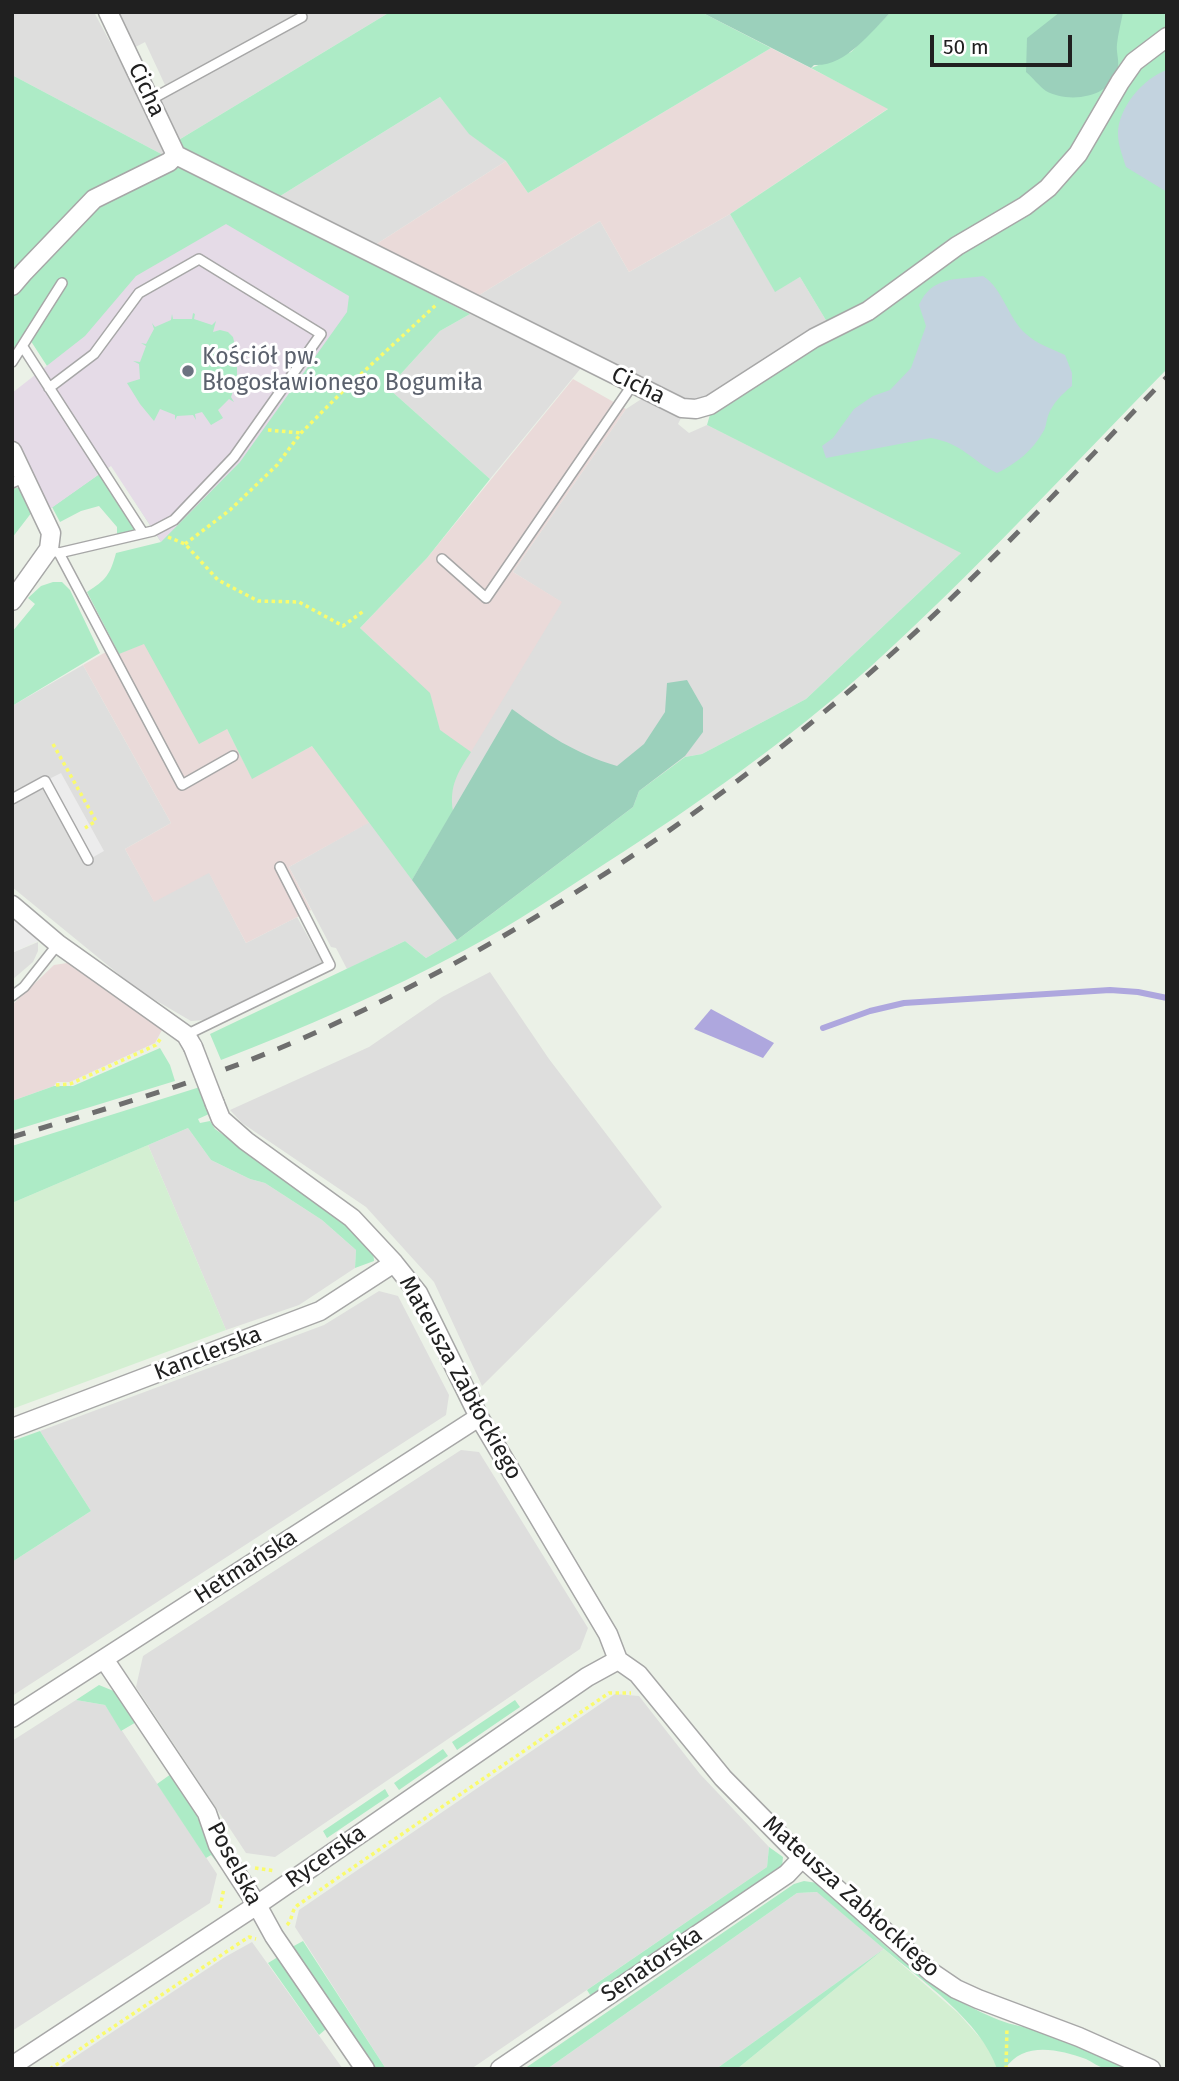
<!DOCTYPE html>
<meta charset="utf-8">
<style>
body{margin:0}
#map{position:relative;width:1179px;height:2081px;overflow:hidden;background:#ebf1e7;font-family:"Fira Sans",sans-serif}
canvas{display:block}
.frame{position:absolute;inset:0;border:14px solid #202020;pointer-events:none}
.scale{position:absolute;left:930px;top:35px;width:142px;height:32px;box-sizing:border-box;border:4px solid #202020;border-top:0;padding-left:9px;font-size:21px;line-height:24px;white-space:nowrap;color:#202020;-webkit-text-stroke:5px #fff;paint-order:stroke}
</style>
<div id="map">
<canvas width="1179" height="2081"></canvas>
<div class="frame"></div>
<div class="scale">50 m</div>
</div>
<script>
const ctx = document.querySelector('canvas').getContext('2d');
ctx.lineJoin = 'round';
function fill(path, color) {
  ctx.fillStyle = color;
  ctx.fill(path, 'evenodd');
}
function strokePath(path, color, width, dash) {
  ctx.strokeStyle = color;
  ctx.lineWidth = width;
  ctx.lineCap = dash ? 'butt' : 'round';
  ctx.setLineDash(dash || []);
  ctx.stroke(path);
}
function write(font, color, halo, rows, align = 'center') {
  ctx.font = font + ' "Fira Sans",sans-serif';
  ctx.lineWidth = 6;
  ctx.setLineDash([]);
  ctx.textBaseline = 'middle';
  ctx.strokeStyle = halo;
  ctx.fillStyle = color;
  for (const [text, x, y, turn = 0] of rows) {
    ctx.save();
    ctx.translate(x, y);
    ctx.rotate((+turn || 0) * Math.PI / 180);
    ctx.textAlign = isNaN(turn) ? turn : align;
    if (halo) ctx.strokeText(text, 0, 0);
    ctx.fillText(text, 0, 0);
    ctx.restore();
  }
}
fill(new Path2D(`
 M12,12H94L165,145V156L12,75Z
 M113,12H390L177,141L157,102L303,20L300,14L165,85L145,42L130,50Z
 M440,97L469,133L506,161L375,245L277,198Z
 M730,214L775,291L800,277L827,322L706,400L690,404L476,297L600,221L629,272Z
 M470,314L581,368L490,479L388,388L440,331Z
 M643,398L682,416L678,424L689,433L707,425L962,552L806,699L702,754L685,757L639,791L633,807L457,940L426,958L405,941L347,969L336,948L331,947L289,867L369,822L281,705L561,602L513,572L626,409Z
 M83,665L171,823L125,849L154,901L209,872L246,943L297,917L322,962L205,1020L191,1021L138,990L12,887V706Z
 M38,942V951L33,962L12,980V953Z
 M490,972L549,1059L662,1207L482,1386L434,1282L366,1207L242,1123L230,1110L369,1047L442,997Z
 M188,1128L211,1160L250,1179L265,1183L322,1220L356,1250L355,1268L299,1305L226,1330L148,1145Z
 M379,1291L398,1296L449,1395L446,1415L12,1696V1562L91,1511L40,1431L324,1325Z
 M461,1450L479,1452L588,1628L580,1649L275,1857L246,1853L136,1687L143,1656Z
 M615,1694L639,1696L700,1774L769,1847L767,1867L471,2069H386L295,1927L299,1910Z
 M76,1700L105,1705L217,1874L210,1903L12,2031V1741Z
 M818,1892L884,1949L716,2069H547L797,1893Z
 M252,1942L343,2069H57L225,1957Z`), '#dededd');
fill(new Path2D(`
 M771,48L889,108L730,214L629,272L600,221L476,297L375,245L506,161L528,193Z
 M573,379L626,409L513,572L562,602L471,752L440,730L430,693L360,628L427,558Z
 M169,616L252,778L312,746L370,822L289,867L311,910L246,943L209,873L154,902L125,849L171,823L83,665Z
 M67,963L162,1030L155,1043L70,1082H57L54,1086L12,1101V1005L54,965Z`), '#eadad9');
fill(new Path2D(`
 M148,1145L226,1330L12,1409V1203Z
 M884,1949L958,2013L991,2050L997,2069H737Z`), '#d3efd2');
fill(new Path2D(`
 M390,12H701L771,48L528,193L506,161L469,134L440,97L277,198L181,150L177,141Z
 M891,12H1167V30L1077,149L1043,186L876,298L827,322L800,277L775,292L730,214L888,109L811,68L851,52Z
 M1167,41V369C1069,469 973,574 869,668C787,741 698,804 606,863C560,893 514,924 465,950C386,992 304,1028 221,1060L210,1034L405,941L426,958L457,940L633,807L639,791L685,757L702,754L806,699L961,553L707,425L711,411L957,251L1028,212L1122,86Z
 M12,75L165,156L90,197L12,282Z
 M176,163L470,314L440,331L388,388L490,479L427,558L360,628L430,693L440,730L471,752C458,772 449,786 453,811L412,880L312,746L252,779L227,729L199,744L144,644L119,654L87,592C106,580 110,575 116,553L161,542L25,332L12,351V294L96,207Z
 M99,474L136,530L117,534V527L99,506L81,511L60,522L52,507Z
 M16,488H21L32,512L12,538V489Z
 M53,582H62L70,590L100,653L12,706V632L35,604L28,598L41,586Z
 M160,1048L170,1065L175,1081L12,1131V1101L54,1086H73Z
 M200,1087L209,1114L198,1119L200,1123L210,1121L215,1129C258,1160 304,1188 346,1222C355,1230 375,1248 374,1261L355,1268L356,1250L322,1220L265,1183L250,1179L211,1160L188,1128L12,1203V1146Z
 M40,1431L91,1511L12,1562V1441Z
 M99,1685L116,1692L138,1721L121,1731L105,1705L76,1700Z
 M515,1700L520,1707L457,1750L452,1742Z
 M443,1749L448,1756L399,1790L394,1783Z
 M171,1774L194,1809L212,1852L224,1871L211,1855L206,1858L157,1784Z
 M385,1789L389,1796L327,1838L323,1831Z
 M769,1847L783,1857L782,1867L592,1998L587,1990L767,1867Z
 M804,1881L817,1883C871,1932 925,1989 994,2018C1007,2024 1021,2026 1035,2030C1066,2041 1098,2054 1128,2069C1121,2069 1112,2070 1106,2069C1099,2067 1092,2062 1086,2059C1058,2049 1023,2041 1005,2069H997C981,2021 922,1981 884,1949L737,2069H716L884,1949L817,1892L797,1893L547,2069H524L794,1884Z
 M303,1941L386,2069H375L292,1947Z
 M278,1957L326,2029L319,2035L268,1963Z`), '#adebc6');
fill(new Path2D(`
 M701,12H891C870,33 845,67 814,65L811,68Z
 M1060,12H1123C1121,23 1118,34 1117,44C1116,52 1119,59 1118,66C1114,98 1069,104 1046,91C1039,86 1033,78 1026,72L1027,38Z
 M687,680L703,708V732L685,756L639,791L633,807L457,940L412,880L512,709C548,735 574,753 617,766L644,744L665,712L667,683Z`), '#9bd0bb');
fill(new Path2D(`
 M1167,70V192L1126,167C1123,157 1118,145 1118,134C1118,108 1143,78 1167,70Z
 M983,276C1004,290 1007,317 1026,334C1037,344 1052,349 1065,355L1072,373V386C1062,394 1052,404 1048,416C1046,422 1046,428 1043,432C1033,450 1016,464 997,473C970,460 964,444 931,438L826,458L822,446L833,438L854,409L873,396L890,390L911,368L926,326L919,305C932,276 955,280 983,276Z`), '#c3d3df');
fill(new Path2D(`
 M61,773L104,851L88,860L45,781Z
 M12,905L48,936L12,953Z`), '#ececec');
fill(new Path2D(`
 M226,224L349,296L347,312L240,462L161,542L111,466L43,514L12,451V393L85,336L136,276ZM193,313L195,314L194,319L212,325L216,321L213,332L220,330L228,332L233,337L236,350L232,356L242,357L237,360V378L242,379L237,380L231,397L234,402L229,399L218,410L223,418L211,425L202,412L195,414L196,420L193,415L177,416L175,420V415L160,409L154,421L140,404L127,383L140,379L139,364L133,361L140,362L146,346L141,343L146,344L154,329L152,323L155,327L171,320L172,314L173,319H192Z`), '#e5dbe7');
fill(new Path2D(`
 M711,1009L774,1043L763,1058L694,1029Z`), '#aea7de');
strokePath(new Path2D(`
 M823,1028L870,1011L904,1003L1110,990L1138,992L1167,998`), '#aea7de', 6);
const service = new Path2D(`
 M150,100L302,17
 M23,347L143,533
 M12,362L62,283
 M49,388L94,354L139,293L199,259L321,334L234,457L174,520L153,531L59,553
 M12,483L25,477
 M53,551L59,553L182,785L233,756
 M442,559L486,598L633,384
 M12,799L45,781L88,860
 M12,996L24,987L58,944
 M186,1035L330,965L280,867`);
const minor = new Path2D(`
 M108,12L176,155L682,408L696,409L710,405L814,338L868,311L957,246L1025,206L1048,188L1078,154L1120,82L1134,62L1167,37
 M12,286L24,272L94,199L169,162L176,155
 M12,451L51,533L49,549L12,601
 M12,905L58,944L186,1035L193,1047
 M215,1104L221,1119L246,1141L352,1218L394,1263L418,1293L479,1417L608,1634L618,1660
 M12,1428L320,1311L394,1263
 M104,1659L207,1813L218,1845L257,1905L274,1936L365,2069
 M12,1718L479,1417
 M12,2066L257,1905L587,1677L618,1660L638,1674L723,1778L802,1858L931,1972L956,1989L978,1999L1079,2037L1151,2069
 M500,2069L787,1874L802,1858`);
strokePath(service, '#a7a7a7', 12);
strokePath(minor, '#a7a7a7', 21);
strokePath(new Path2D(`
 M268,430L301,433
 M168,537L185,544L218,580L258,601L299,602L343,626L365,610
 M185,544L230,510L277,465L301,433L347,387L436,305
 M53,744L96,821L85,828
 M56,1085L70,1084L156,1045L161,1038
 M255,1868L275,1871
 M220,1908L224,1888
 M287,1925C293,1919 291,1910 298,1905L609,1693H631
 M50,2069L241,1942L249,1937L256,1939
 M1006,2069L1007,2027`), '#fafb6d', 3.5, [3.5, 3.5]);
strokePath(service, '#fff', 9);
strokePath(minor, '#fff', 18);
strokePath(new Path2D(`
 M12,1137C115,1106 221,1076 319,1031C527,936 718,809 888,657C986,570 1075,472 1167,377`), '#6e6e6e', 5, [14, 14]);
const minorBridge = new Path2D(`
 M193,1047L215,1104`);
strokePath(minorBridge, '#a7a7a7', 21, []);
strokePath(minorBridge, '#fff', 18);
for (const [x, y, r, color] of [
 [188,371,7,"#6b7280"]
]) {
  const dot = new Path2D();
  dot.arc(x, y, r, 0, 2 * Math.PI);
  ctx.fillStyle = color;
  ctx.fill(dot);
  strokePath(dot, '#fff', 2.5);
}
write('23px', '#202020', '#fff', [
 ["Cicha",146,90,65],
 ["Cicha",638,386,26],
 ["Kanclerska",208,1354,-21],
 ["Mateusza Zabłockiego",460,1378,61],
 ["Hetmańska",246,1567,-33],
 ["Rycerska",326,1857,-35],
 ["Poselska",234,1864,62],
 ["Mateusza Zabłockiego",851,1897,42],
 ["Senatorska",652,1965,-34]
]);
write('23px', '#5b616d', '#fff', [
 ["Kościół pw.",202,358],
 ["Błogosławionego Bogumiła",202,384]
], 'left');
</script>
